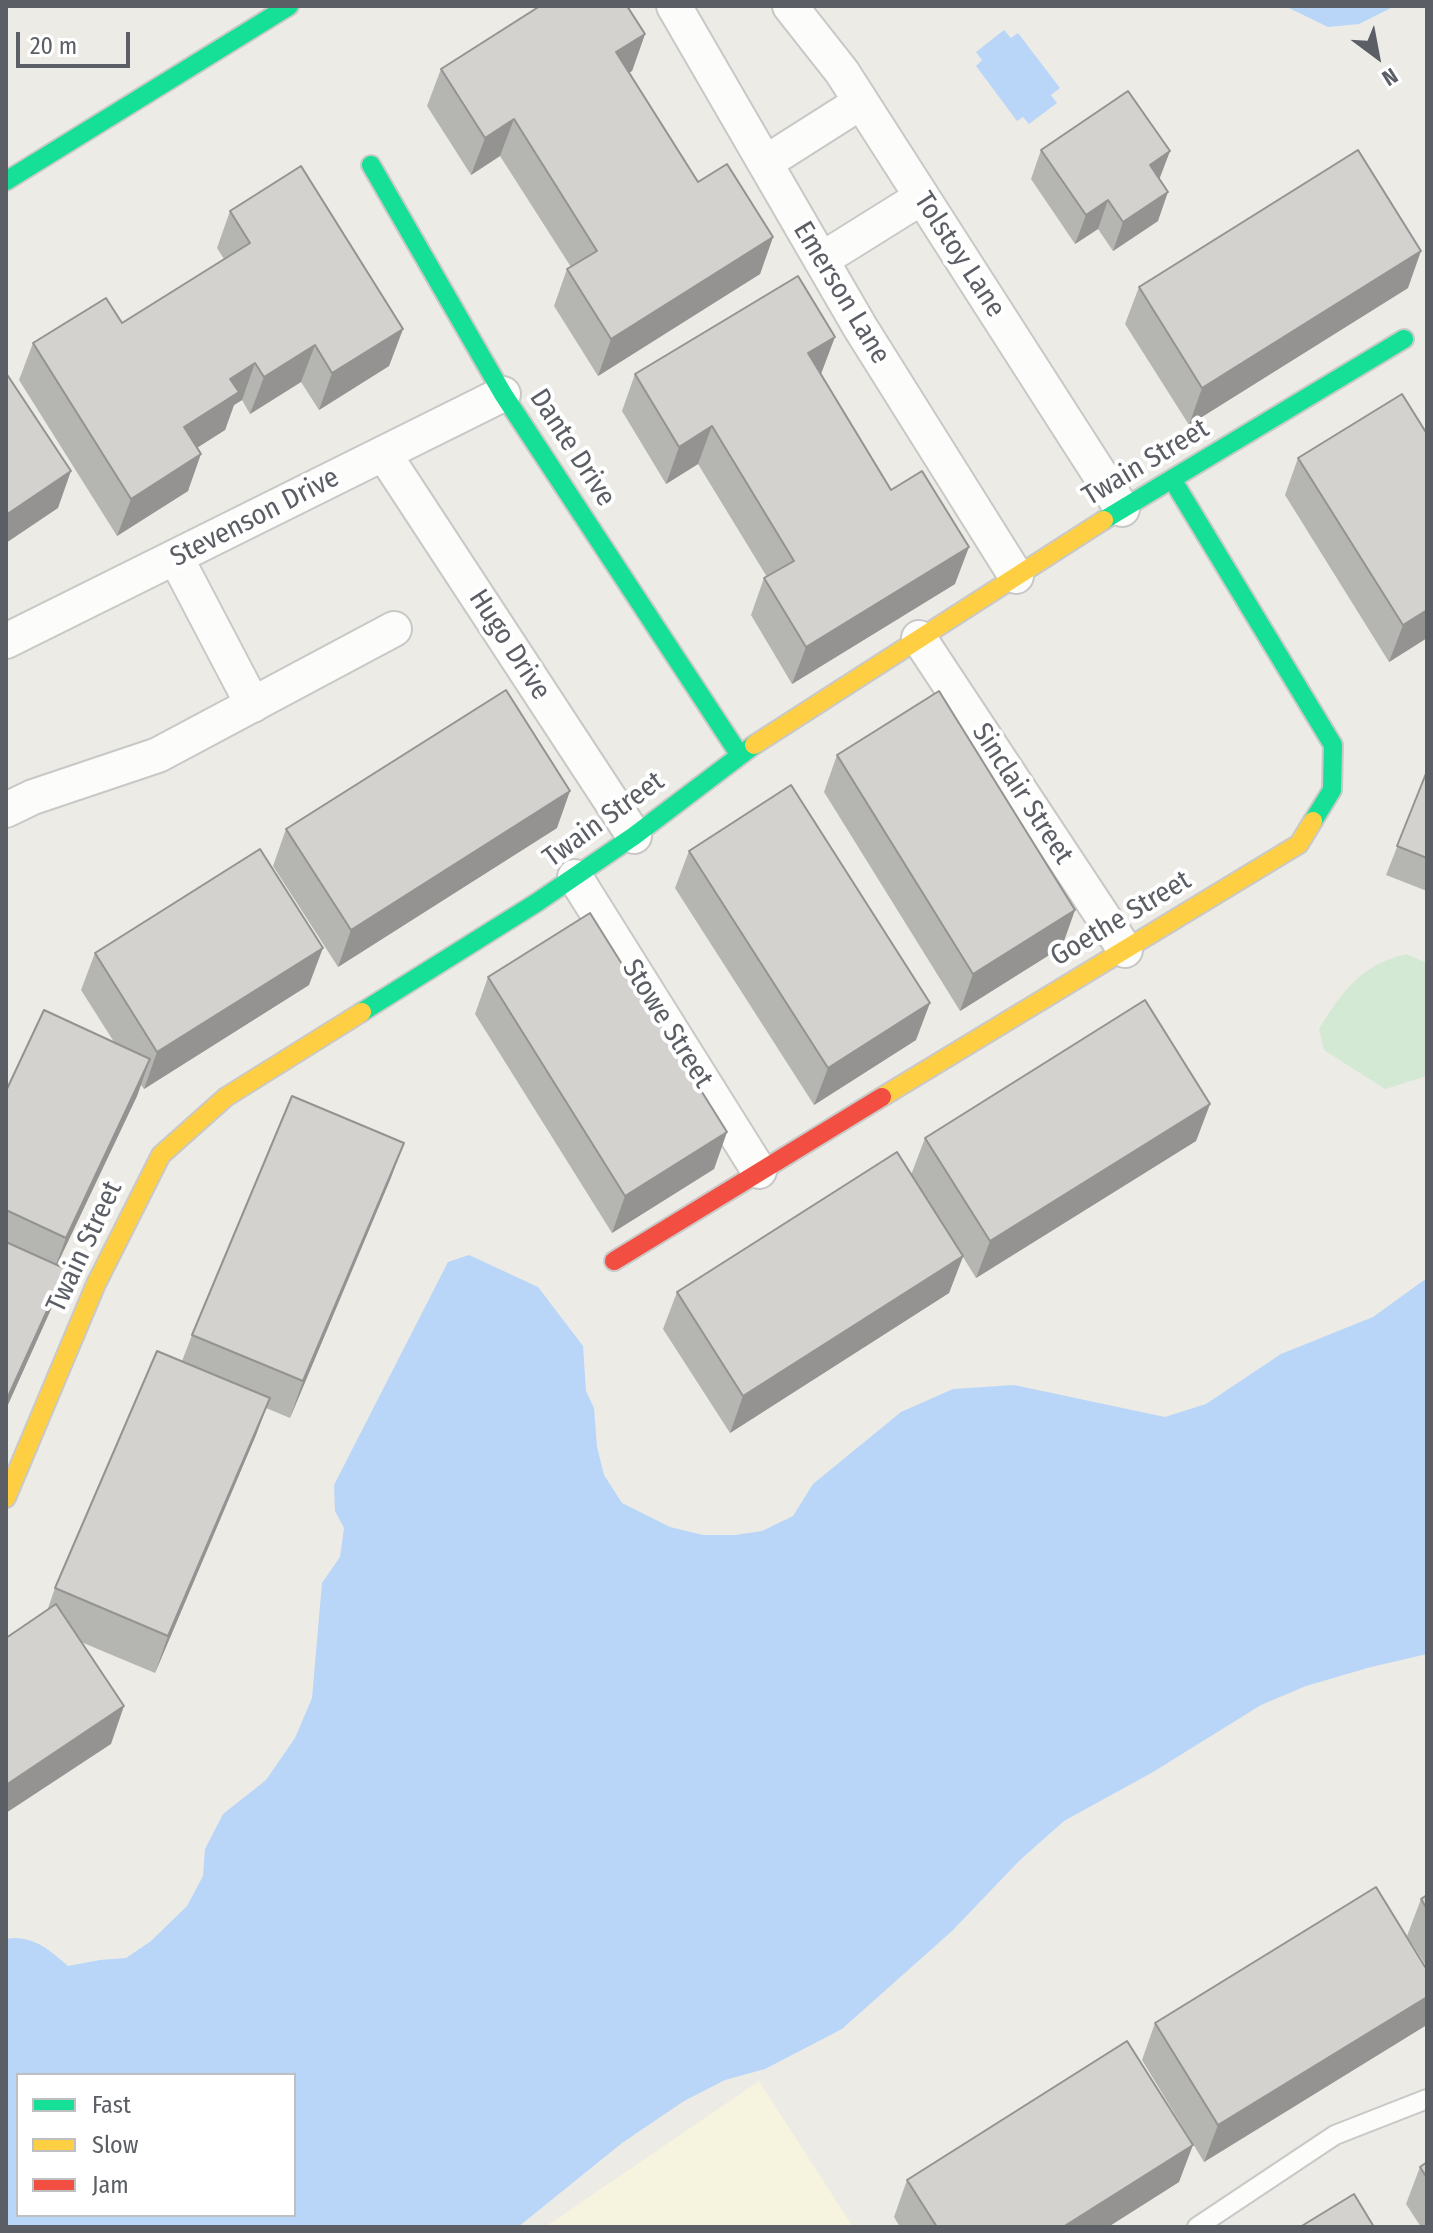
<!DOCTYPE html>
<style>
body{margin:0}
#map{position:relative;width:1433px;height:2233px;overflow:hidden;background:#ecebe6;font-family:"Fira Sans Condensed",sans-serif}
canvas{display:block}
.frame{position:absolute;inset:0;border:8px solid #5b5f65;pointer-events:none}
.legend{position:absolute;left:16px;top:2073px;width:280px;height:144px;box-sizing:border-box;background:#fff;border:2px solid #bdbfc1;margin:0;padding:10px 14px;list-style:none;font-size:24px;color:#5b5f65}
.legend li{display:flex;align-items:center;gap:16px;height:40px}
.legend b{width:40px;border:2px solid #bdbfc1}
.north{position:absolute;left:1337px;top:16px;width:80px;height:80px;-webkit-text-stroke:6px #fff;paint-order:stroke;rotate:148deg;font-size:22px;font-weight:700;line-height:32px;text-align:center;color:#5b5f65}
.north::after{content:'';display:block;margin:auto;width:28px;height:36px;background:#5b5f65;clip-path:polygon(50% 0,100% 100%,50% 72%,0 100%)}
.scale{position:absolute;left:16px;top:32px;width:114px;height:36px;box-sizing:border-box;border:4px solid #5b5f65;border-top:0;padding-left:10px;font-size:24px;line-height:28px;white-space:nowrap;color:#5b5f65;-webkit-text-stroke:6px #fff;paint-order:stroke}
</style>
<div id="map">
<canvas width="1433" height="2233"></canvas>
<div class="frame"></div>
<ul class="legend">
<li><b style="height:10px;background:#16e098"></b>Fast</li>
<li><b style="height:10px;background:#ffcf43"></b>Slow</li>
<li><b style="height:10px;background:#f24e42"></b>Jam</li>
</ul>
<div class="north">N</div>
<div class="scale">20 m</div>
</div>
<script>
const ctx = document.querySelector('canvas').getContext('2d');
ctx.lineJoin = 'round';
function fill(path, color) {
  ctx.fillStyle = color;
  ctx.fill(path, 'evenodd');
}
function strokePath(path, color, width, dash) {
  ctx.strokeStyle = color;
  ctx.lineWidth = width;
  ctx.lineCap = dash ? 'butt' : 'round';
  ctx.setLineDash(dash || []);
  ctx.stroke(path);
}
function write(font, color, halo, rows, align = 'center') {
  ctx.font = font + ' "Fira Sans Condensed",sans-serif';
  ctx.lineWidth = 8;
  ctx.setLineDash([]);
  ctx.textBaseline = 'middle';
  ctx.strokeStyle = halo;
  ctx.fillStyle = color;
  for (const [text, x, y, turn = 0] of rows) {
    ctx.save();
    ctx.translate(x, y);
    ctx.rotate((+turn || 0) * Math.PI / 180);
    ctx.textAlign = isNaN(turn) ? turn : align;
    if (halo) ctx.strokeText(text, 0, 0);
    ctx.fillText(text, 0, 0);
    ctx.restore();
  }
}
fill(new Path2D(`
 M759,2081L853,2227H545Z`), '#f6f3de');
fill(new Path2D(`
 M1406,954L1427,963V1076L1385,1089L1324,1050L1319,1029C1342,991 1361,965 1406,954Z`), '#d3e9d3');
fill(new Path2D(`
 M1285,6H1395L1359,24L1328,27Z
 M1004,30L1011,38L1018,33L1060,88L1051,95L1057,103L1029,124L1023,117L1017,121L976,66L982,60L976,52Z
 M469,1255L538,1287L583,1346L586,1391L594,1408L597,1447L604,1475L622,1503L670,1527L703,1535H735L762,1531L793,1516L813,1484L901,1412L953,1389L1014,1385L1165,1417L1206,1404L1281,1354L1373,1317L1427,1278V1654L1371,1667L1306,1686L1261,1705L1153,1772L1064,1821L1020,1860L952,1931L842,2029L765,2069L725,2080L684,2101L622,2143L518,2227H6V1939C31,1934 50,1950 68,1966L100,1960L126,1958L151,1941L187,1906L203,1876L205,1849L223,1814L266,1780L295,1738L312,1698L322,1583L340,1557L344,1528L335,1511L334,1485L448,1262ZM18,2075H294V2215H18Z`), '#b9d6f8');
const lane = new Path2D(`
 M1197,2227L1335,2135L1427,2099`);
const street = new Path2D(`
 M674,6L860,327L1016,576
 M790,6L842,72L1122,509
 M765,163L861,102
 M821,260L922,197
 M384,454L634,836
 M176,558L253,705
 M919,638L1125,950
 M6,641L503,394
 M6,810L33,797L158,755L394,629
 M575,877L759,1171`);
const fast = new Path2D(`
 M371,165L503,394L739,754
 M6,181L289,6
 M1172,479L1333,745L1332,790L1313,821
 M1104,520L1404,339
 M362,1012L536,903L634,836L754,745`);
const slow = new Path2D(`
 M754,745L1104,520
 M882,1097L1299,844L1313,821
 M6,1498L96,1284L161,1155L226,1097L362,1012`);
const jam = new Path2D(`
 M614,1261L882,1097`);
strokePath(lane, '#c8c8c7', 22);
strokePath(street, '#c8c8c7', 38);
strokePath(fast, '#c8c9c8', 22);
strokePath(slow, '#c8c9c8', 22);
strokePath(jam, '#c8c9c8', 22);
strokePath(lane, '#fcfcfb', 18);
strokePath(street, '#fcfcfb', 34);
strokePath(fast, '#16e098', 18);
strokePath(slow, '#ffcf43', 18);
strokePath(jam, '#f24e42', 18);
fill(new Path2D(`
 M645,34L632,71L629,72L698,182L773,237L760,274L598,376L554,306L567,269L571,267L500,156L471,175L427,106L441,69Z
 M1041,150L1170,151L1159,179L1158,221L1113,251L1098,229L1075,244L1031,179Z
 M230,211L403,329L389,366L319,410L301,382L250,414L242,400L234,405L225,430L197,448L188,491L117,536L19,380L33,343L122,323L224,259L217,248Z
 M1139,287L1408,288L1189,425L1125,324Z
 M635,374H821L891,490L955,584L792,684L751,615L764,578L767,577L698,464L666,484L622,411Z
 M1427,434V638L1389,662L1285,495L1298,458Z
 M837,755L1062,947L960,1011L824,792Z
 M1427,771V891L1386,875Z
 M557,828L338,967L273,866L286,829Z
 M689,851L916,1040L814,1105L675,888Z
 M95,953L309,985L144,1089L141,1085L137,1096L57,1265L66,1269L52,1307L6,1409V1091L114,1042L81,990Z
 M488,977L727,1132L714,1169L612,1233L475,1014Z
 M1210,1104L1196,1141L976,1278L963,1257L949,1293L730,1433L663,1329L677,1292L911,1175L925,1138Z
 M404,1143L390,1180L290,1418L266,1408L256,1435L155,1673L81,1642L111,1744L47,1611L55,1588L182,1361L192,1335Z
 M1427,1895V1967L1407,1936L1421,1899Z
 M1427,1970V2022L1425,2026L1204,2162L1142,2060L1155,2023Z
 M1427,2162V2227H1421L1406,2204L1420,2167Z
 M907,2180L1179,2182L1108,2227H900L894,2217Z`), '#b5b5b2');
fill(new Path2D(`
 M645,34L632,71L602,89L616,52Z
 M514,119L500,156L471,175L485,138Z
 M1170,151L1159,180L1150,165Z
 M1168,192L1158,221L1113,251L1123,222Z
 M1108,200L1098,229L1075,244L1086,215Z
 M773,237L760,274L598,376L611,339Z
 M1421,251L1408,288L1189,425L1202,388Z
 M403,329L389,366L319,410L332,373Z
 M835,337L821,374L808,353Z
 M315,345L301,382L250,414L264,377Z
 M255,363L242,400L234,405L225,430L171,464L184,427L230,379Z
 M712,426L698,464L666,484L679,447Z
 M201,454L188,491L117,536L131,499Z
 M71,471L58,508L6,543V515Z
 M969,547L955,584L792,684L806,647Z
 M1427,610V638L1389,662L1403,625Z
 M570,791L557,828L338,967L351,930Z
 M1075,910L1062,947L960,1011L973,974Z
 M323,948L309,985L144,1089L157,1052Z
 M930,1003L916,1040L814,1105L828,1068Z
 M150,1059L137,1096L52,1275L66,1238Z
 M1210,1104L1196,1141L976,1278L990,1241Z
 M727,1132L714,1169L612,1233L625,1196Z
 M404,1143L390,1180L290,1418L303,1381Z
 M963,1256L949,1293L730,1433L743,1396Z
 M66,1269L52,1307L6,1409V1401Z
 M270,1398L256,1435L155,1673L168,1636Z
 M124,1706L111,1744L6,1813V1785Z
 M1427,1997V2022L1425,2026L1204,2162L1218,2125Z
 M1193,2145L1179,2182L1108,2227H1063Z`), '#949391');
const building = new Path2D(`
 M540,6H627L645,34L616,52L698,182L727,164L773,237L611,339L567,269L597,251L514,119L485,138L441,69Z
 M1128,91L1170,151L1150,165L1168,192L1123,222L1108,200L1086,215L1041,150Z
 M1358,150L1421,251L1202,388L1139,287Z
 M301,166L403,329L332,373L315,345L264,377L255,363L230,379L239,392L184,427L201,454L131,499L33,343L106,298L122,323L250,243L230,211Z
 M798,276L835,337L808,353L891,490L922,471L969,547L806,647L764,578L794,561L712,426L679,447L635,374Z
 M6,373L71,471L6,515Z
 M1402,394L1427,434V610L1403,625L1298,458Z
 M506,690L570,791L351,930L286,829Z
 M939,691L1075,910L973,974L837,755Z
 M1427,771V858L1397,846Z
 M791,785L930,1003L828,1068L689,851Z
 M260,849L323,948L157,1052L95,953Z
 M590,913L727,1132L625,1196L488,977Z
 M1145,1000L1210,1104L990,1241L925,1138Z
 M44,1010L150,1059L66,1238L6,1210V1091Z
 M292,1096L404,1143L303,1381L192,1335Z
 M897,1152L963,1256L743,1396L677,1292Z
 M6,1242L66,1269L6,1401Z
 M157,1351L270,1398L168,1636L55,1588Z
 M56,1604L124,1706L6,1785V1638Z
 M1376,1887L1427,1970V1997L1218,2125L1155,2023Z
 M1427,1895V1909L1421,1899Z
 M1127,2041L1193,2145L1063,2227H937L907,2180Z
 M1427,2162V2178L1420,2167Z
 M1354,2194L1374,2227H1300Z`);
fill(building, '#d3d2cf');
strokePath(building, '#949391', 2);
write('28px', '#5b5f65', '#fff', [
 ["Tolstoy Lane",959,255,57],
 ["Emerson Lane",841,293,59],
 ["Dante Drive",572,448,57],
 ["Twain Street",1146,463,-31],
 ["Stevenson Drive",255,518,-27],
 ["Hugo Drive",509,645,57],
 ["Sinclair Street",1022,794,57],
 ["Twain Street",604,820,-36],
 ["Goethe Street",1121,919,-31],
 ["Stowe Street",667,1024,58],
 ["Twain Street",85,1247,-65]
]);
</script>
